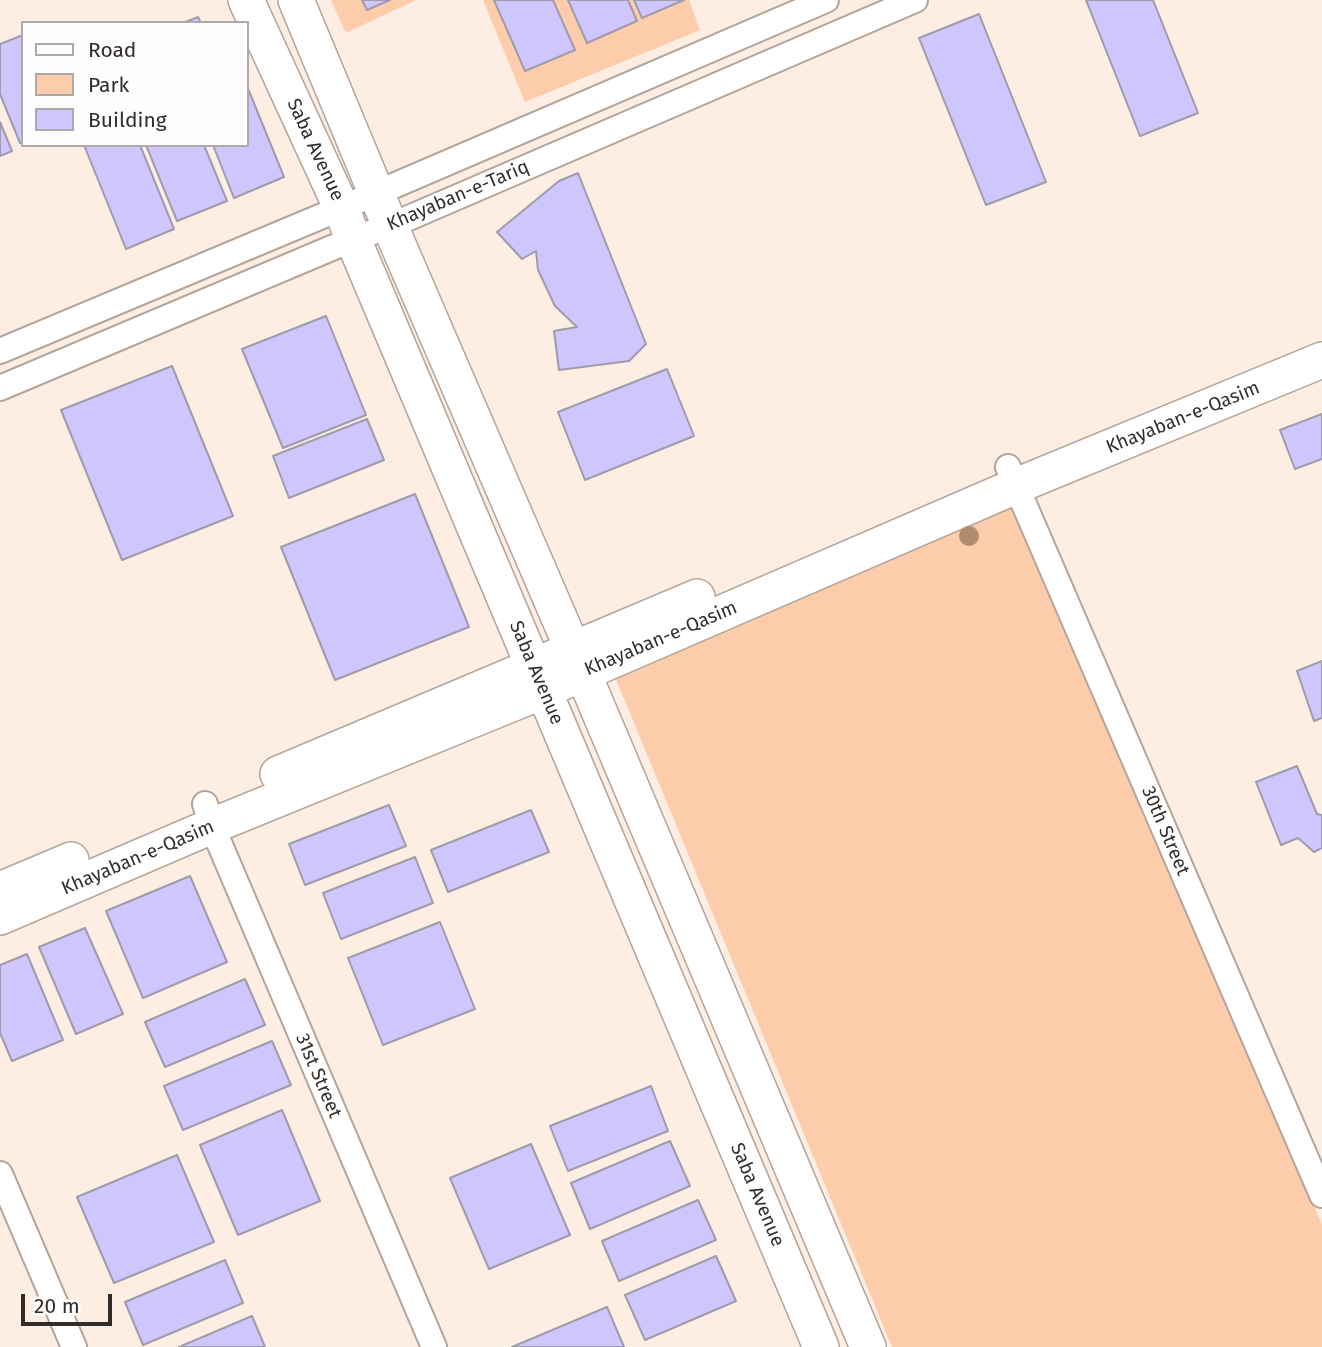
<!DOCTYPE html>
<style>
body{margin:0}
#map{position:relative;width:1322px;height:1347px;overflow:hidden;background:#fdede3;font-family:"Fira Sans",sans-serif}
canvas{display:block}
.legend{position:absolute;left:21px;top:21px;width:228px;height:126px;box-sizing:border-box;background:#fefefe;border:2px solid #adaaa9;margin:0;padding:9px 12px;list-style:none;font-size:21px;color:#332d29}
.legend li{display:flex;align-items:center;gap:14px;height:35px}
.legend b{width:35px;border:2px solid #adaaa9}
.scale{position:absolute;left:21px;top:1294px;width:91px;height:32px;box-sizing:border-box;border:4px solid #332d29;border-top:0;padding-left:9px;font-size:21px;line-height:24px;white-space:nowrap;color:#332d29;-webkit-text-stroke:5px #fefefe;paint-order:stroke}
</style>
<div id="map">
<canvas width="1322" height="1347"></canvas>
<ul class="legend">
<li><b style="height:9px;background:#fff"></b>Road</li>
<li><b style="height:19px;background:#fdccaa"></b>Park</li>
<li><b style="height:19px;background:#d0c6fe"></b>Building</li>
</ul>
<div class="scale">20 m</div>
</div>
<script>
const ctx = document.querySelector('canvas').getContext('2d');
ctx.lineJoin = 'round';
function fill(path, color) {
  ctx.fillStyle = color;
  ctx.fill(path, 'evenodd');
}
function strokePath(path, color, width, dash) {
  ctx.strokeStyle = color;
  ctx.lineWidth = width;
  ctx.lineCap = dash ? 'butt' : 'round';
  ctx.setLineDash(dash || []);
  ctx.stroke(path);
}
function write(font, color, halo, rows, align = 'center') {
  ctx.font = font + ' "Fira Sans",sans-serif';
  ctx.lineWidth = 5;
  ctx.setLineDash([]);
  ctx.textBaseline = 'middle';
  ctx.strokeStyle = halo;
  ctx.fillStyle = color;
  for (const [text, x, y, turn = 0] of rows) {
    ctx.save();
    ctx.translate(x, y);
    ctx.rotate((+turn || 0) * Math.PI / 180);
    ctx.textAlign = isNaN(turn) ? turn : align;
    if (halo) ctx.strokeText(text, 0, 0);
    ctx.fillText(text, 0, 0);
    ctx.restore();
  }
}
fill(new Path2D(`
 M331,0H416L346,33Z
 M483,0H689L700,30L525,102Z
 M1012,503L1322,1225V1347H892L615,677Z`), '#fdccaa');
const building = new Path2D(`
 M362,0H390L367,10Z
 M494,0H553L575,50L525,71Z
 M568,0H628L637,21L587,43Z
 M634,0H684L642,18Z
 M1086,0H1153L1198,113L1140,136Z
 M979,14L1046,182L986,205L919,38Z
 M198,17L201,23H183Z
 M23,35V142L20,143L0,94V44Z
 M247,86L284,177L234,198L213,145H247Z
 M0,122L12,151L0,156Z
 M84,145H140L174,229L126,249Z
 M146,145H204L227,201L177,221Z
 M578,173L646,344L629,361L559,370L554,331L577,327L555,306L538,270L536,251L522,259L497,232L559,181Z
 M326,316L366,415L283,448L242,349Z
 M172,366L233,516L122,560L61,410Z
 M667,369L694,436L585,480L558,412Z
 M1322,414V459L1295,469L1280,430Z
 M367,419L384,460L289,498L273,456Z
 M415,494L469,627L335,680L281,547Z
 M1322,661V718L1314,721L1297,671Z
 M1297,766L1317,814L1322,815V848L1314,852L1298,838L1281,845L1256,782Z
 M389,805L406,846L305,885L289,844Z
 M531,810L549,852L448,892L431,850Z
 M415,857L433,903L341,939L323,893Z
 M190,876L227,962L143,998L106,911Z
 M440,922L475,1009L383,1045L348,958Z
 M85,928L123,1014L76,1034L39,947Z
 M27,954L63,1040L12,1061L0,1033V965Z
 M245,979L265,1025L165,1067L145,1022Z
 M272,1041L291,1085L183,1130L164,1086Z
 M651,1086L668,1131L568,1171L550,1126Z
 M282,1110L320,1201L238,1235L200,1145Z
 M670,1141L690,1186L590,1229L571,1183Z
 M531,1144L570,1235L489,1269L450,1178Z
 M177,1155L214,1242L114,1283L77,1197Z
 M698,1200L716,1240L619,1281L602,1241Z
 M716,1256L736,1301L645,1340L625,1295Z
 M225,1260L243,1303L143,1345L125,1302Z
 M607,1307L624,1347H512Z
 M252,1316L265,1347H179Z`);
fill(building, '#d0c6fe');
strokePath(building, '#9e9cab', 2);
const street = new Path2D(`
 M0,351L377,193L826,0
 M0,388L353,239L390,226L915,0
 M1008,467L1322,1195
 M205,804L212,826L434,1347
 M0,1174L74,1347`);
const secondary = new Path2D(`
 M246,0L341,207L353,239L821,1347
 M296,0L390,226L583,673L868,1347
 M278,774L697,597
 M0,890L71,860
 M0,917L212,826L543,691L583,673L1016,486L1322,360`);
strokePath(street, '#b4a59b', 28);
strokePath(secondary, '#b4a59b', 38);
strokePath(street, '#fff', 24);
strokePath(secondary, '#fff', 35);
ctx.fillStyle = '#b18c6c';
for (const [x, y] of [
 [969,536]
]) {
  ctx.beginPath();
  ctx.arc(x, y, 10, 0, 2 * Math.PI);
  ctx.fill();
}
write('19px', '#332d29', '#fefefe', [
 ["Saba Avenue",315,150,65],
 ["Khayaban-e-Tariq",458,196,-23],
 ["Khayaban-e-Qasim",1183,418,-22],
 ["Khayaban-e-Qasim",661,639,-23],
 ["Saba Avenue",536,673,67],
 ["30th Street",1165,831,67],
 ["Khayaban-e-Qasim",138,858,-23],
 ["31st Street",318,1076,67],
 ["Saba Avenue",757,1195,67]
]);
</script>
